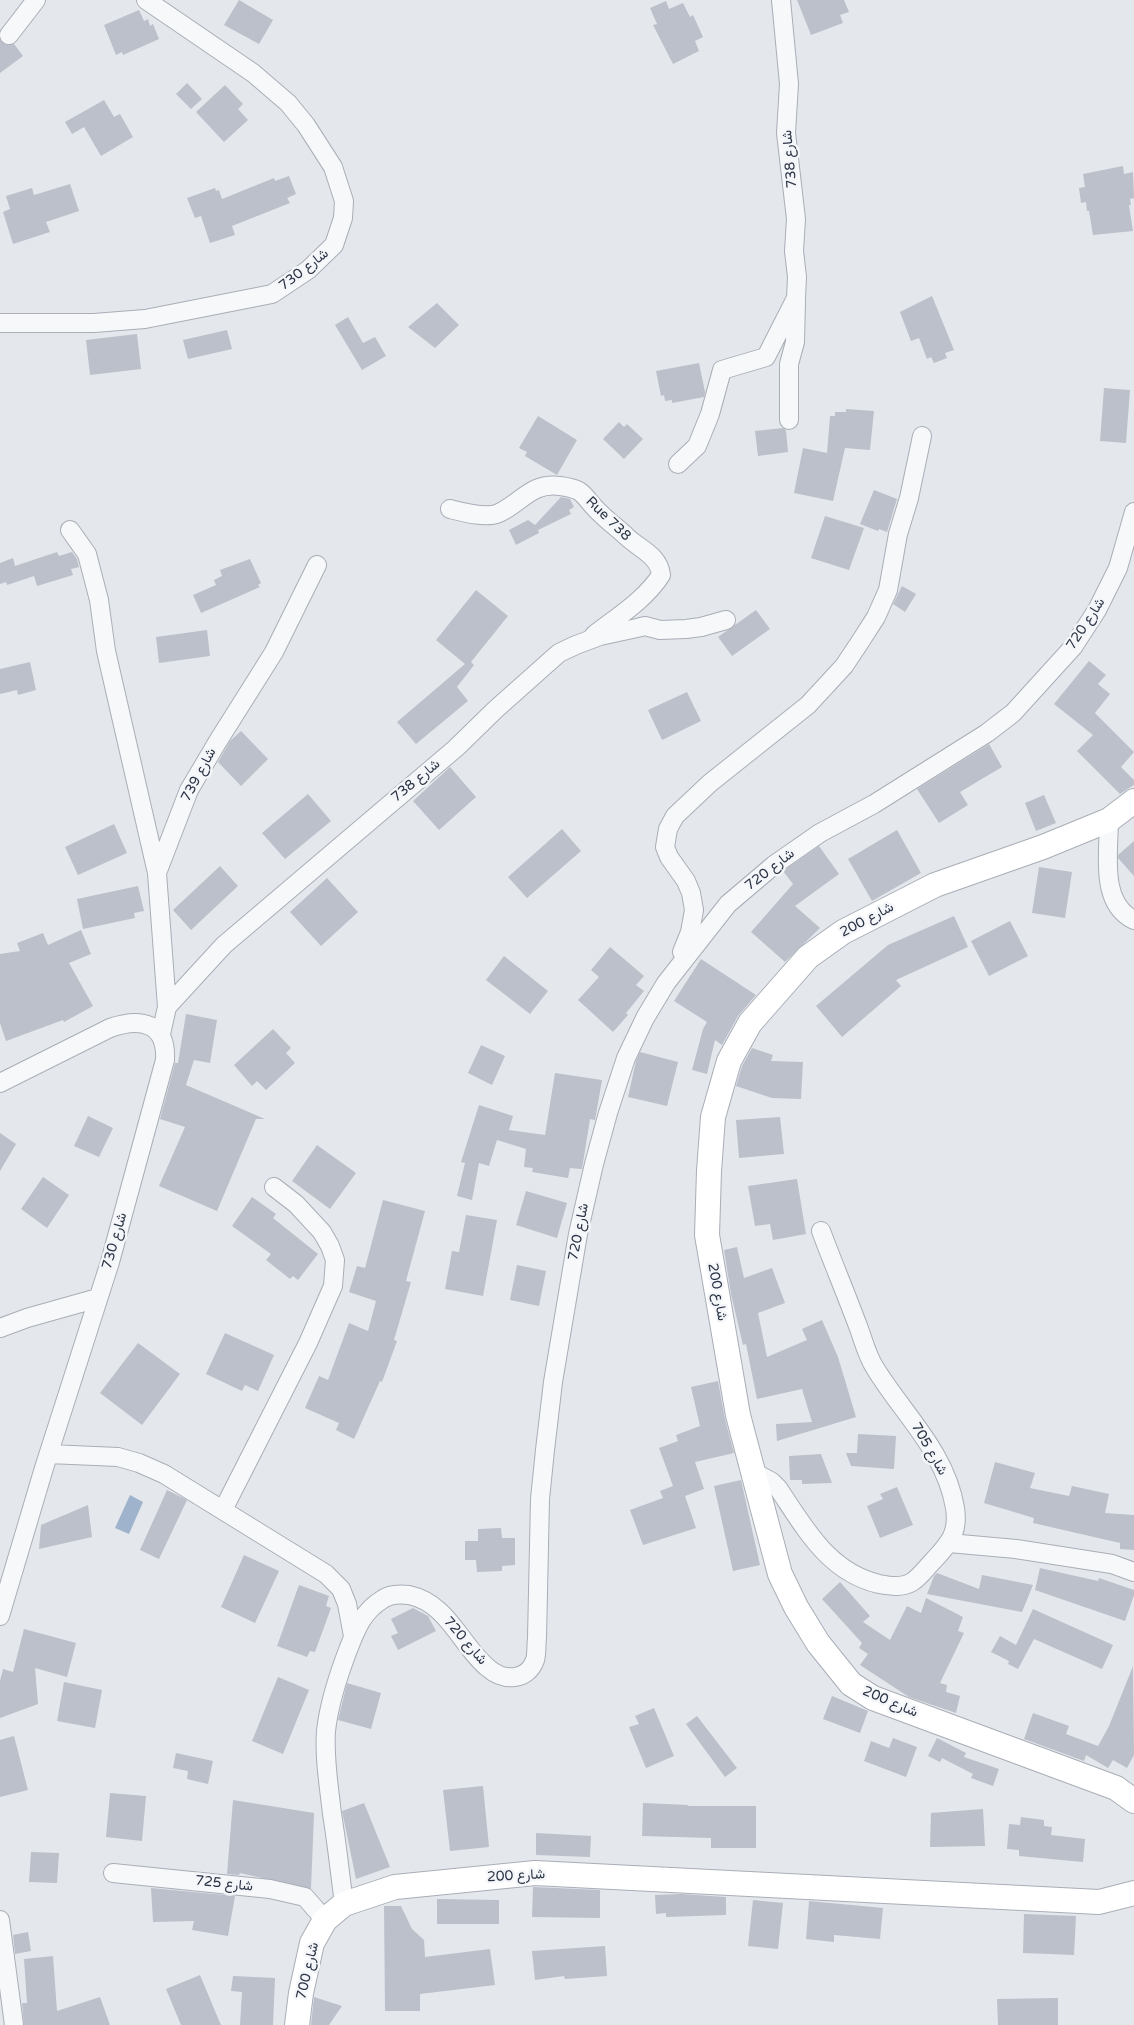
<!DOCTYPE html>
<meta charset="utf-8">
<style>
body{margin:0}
canvas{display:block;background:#e4e7ec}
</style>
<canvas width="1134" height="2025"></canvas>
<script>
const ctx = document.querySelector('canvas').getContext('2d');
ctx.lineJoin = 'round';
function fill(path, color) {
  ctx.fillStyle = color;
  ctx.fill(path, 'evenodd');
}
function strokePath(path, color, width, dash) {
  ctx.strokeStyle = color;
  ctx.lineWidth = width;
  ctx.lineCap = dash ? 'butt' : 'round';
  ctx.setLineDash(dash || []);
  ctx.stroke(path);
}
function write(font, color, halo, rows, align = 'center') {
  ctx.font = font + ' "Varela Round",Vazirmatn,sans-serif';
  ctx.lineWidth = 5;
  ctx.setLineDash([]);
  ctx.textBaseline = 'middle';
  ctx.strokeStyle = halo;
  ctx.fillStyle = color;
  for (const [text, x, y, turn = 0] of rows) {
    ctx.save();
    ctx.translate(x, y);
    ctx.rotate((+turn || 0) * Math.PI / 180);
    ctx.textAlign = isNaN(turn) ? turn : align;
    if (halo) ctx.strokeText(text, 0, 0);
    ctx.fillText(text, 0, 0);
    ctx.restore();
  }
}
fill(new Path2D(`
 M130,1495L143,1502L129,1534L115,1528Z`), '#9fb4cc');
fill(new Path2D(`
 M239,0L273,20L259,44L224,25Z
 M797,0H844L849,12L840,15L843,23L811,35Z
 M666,1L669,9L683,3L690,17L693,15L703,37L695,41L699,51L673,64L653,25L657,24L650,8Z
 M139,10L144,21L148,19L150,26L153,24L159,39L123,55L122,52L116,55L104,25Z
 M0,40L7,45L14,44L23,56L0,73Z
 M187,83L202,99L191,109L176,94Z
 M225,85L243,104L238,109L248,120L224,142L196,112Z
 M104,100L114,117L120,114L133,137L101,156L84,127L72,134L65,122Z
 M1123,166L1124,174L1133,172L1134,198L1130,199L1131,205H1129L1133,231L1093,235L1089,211H1087L1086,202L1081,203L1079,188L1085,187L1083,174Z
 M289,176L296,194L287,198L290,203L232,226L235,235L210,243L201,216L195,218L187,198L215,188L216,191L219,190L222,199L274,178L275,181Z
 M70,184L79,211L46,222L50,232L13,244L3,212L10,209L6,196L32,188L34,195Z
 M932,296L954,350L945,353L947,358L934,363L931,357L927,359L919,338L911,341L900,312Z
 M437,303L459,325L435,348L408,327Z
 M348,317L363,343L375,337L386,356L362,370L335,325Z
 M227,330L232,349L188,359L183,340Z
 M137,334L141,369L90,375L86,340Z
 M699,363L705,392L704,397L672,403V400L665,401L664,395L661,396L656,371Z
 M1104,388L1130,390L1126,443L1100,441Z
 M846,409L874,411L870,450L845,448L833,501L794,493L803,448L827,453L830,416H835V412H846Z
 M538,416L577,440L557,475L525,456L527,452L519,448Z
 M619,422L624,427L627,424L643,439L624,459L603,439Z
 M783,428L786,430L788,452L758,456L755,431Z
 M874,490L897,499L887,532L879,529L878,531L860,524Z
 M561,497L570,499L574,507L569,510L571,514L538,530L539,533L516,545L509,530L528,520L535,525Z
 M825,516L864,528L849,570L811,558Z
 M57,552L59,556L72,552L77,559L79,567L71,569L73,575L37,586L34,576L7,585L6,582L0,584V563L13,558L15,566Z
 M250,559L261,583L258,585L260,587L201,613L193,595L216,585L214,580L222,576L220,570Z
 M902,586L916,594L905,612L893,604Z
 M476,590L508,616L471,662L474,665L457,687L468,701L416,744L397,722L465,664L436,640Z
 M756,610L770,629L732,656L718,637Z
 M207,630L210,656L159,663L156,637Z
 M1089,661L1106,675L1098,684L1110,694L1095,713L1134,752L1121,767L1134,780V785L1120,794L1077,751L1093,735L1054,704Z
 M30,662L36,690L18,695L17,690L0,694V669Z
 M687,692L701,721L662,740L648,710Z
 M241,731L268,759L241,786L218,762L230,741Z
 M989,744L1002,767L960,792L968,805L939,823L917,789Z
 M450,767L476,797L439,830L413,801Z
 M308,794L331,821L285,859L262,833Z
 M1044,795L1056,823L1036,831L1025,803Z
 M114,824L127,853L78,875L65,847Z
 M562,829L581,851L527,898L508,877Z
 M897,830L921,873L872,901L848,859Z
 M1134,841V876L1118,858V855Z
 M819,846L839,874L795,906L820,928L785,962L751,932L793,884L783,871Z
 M220,866L238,886L191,930L173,910Z
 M1039,867L1072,872L1065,918L1032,913Z
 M327,878L358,912L321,946L290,912Z
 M138,886L144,911L134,913L135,918L83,929L77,899Z
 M954,916L968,947L896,980L901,986L842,1037L816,1006L888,945Z
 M1010,921L1028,956L989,976L971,941Z
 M81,930L91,954L69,963L93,1006L64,1022L63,1020L6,1041L0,1023V954L20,951L17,943L43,933L48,945Z
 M610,947L644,976L636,985L644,991L626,1013L628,1015L613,1032L578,1000L599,977L591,970Z
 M504,956L548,991L530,1014L486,980Z
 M701,959L756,995L738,1016L722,1045L715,1040L707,1074L692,1070L703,1029L707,1022L674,1001Z
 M186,1014L217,1020L210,1063L194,1060L186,1085L265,1119H256L217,1211L159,1186L185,1127L160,1119L175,1063H178Z
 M273,1029L291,1048L286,1053L295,1063L266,1090L257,1081L252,1086L234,1065Z
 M481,1045L505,1056L492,1085L468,1073Z
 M752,1048L773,1055L771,1061L803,1062L801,1099L772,1098L736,1086L742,1066Z
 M640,1052L678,1062L667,1106L628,1097L636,1061Z
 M555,1073L602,1080L595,1120L590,1119L582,1169L570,1168L568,1178L532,1172L533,1168L524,1167L526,1149L497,1140L489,1166L479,1163L472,1200L457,1196L465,1163L461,1162L479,1105L513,1116L509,1130L545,1135Z
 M88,1116L113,1128L99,1157L74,1146Z
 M780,1117L784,1154L739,1158L736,1120Z
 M0,1133L16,1144L0,1171Z
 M317,1145L356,1173L330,1209L292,1181Z
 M43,1177L69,1195L47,1228L21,1209Z
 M797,1179L806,1234L773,1240L770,1224L755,1226L748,1186Z
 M526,1191L567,1203L557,1238L516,1225Z
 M252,1197L276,1214L273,1218L318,1254L298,1280L293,1276L290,1279L266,1260L271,1254L232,1226Z
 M383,1200L425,1211L406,1281L411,1282L394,1340L397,1341L382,1382L380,1381L354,1439L336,1430L339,1423L305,1408L319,1376L328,1380L349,1323L368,1331L376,1301L349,1292L357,1266L365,1268Z
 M466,1215L497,1220L483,1296L445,1289L452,1251L459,1252Z
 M737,1247L744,1278L772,1268L785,1303L758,1313L767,1357L807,1340L802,1329L822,1320L838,1357L856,1417L777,1441L776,1424L812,1422L802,1389L757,1399L746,1344L743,1345L731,1294L724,1250Z
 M517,1265L546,1271L539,1306L510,1300Z
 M225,1333L274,1355L258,1391L245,1385L242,1391L206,1374Z
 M138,1343L180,1374L142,1425L100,1393Z
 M718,1381L725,1419L734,1453L695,1462L704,1489L685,1496L696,1528L643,1545L630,1510L663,1498L660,1491L673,1486L659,1448L678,1441L676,1435L700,1426L691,1387Z
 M858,1434L896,1436L894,1469L851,1466L846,1453H857Z
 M821,1454L832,1483L802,1484V1480H790L789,1456Z
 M995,1462L1035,1473L1030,1488L1069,1496L1072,1486L1109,1494L1105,1513L1134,1515V1550L1120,1549V1543L1033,1523L1034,1518L984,1503Z
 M741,1480L760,1565L733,1571L714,1486Z
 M897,1487L913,1525L880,1538L867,1506L883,1499L880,1494Z
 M167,1490L187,1500L159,1559L140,1550Z
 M88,1505L92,1537L39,1549L41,1525Z
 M501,1528L502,1538H515V1565L502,1566V1571L477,1572L476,1560H465V1541H478V1529Z
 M244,1555L279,1571L255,1623L221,1607Z
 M1040,1568L1098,1581L1099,1578L1134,1590V1595L1125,1621L1035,1590Z
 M937,1573L979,1589L982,1575L1033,1585L1022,1612L927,1594L934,1576Z
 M840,1582L870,1616L863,1622L890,1640L907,1606L921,1613L926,1598L963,1617L958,1631L964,1633L940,1683L947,1685L946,1692L960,1696L956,1713L909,1697L860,1665L868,1654L859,1648L862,1643L822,1599Z
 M299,1585L329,1596L326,1606L331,1608L315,1652L310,1651L307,1657L277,1646Z
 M413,1608L428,1616L436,1631L398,1650L391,1636L398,1633L391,1619Z
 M1033,1609L1113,1645L1102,1669L1034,1639L1018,1669L1008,1664L1009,1661L991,1652L1000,1636L1016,1645Z
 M24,1629L76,1643L67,1677L35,1668L38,1704L0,1718V1681L3,1669L13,1672Z
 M1133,1666L1134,1755L1127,1768L1113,1760L1108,1768L1086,1755L1084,1761L1024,1739L1033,1713L1069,1726L1066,1734L1098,1746L1109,1726Z
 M278,1677L309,1690L283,1754L252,1741Z
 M64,1682L102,1690L95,1728L57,1721Z
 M347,1683L381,1693L371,1729L338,1720Z
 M832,1696L868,1711L860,1733L823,1719Z
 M654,1708L674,1756L646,1768L629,1727L639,1724L635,1716Z
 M697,1716L737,1768L725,1777L686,1724Z
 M14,1736L28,1790L0,1797V1740Z
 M893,1738L917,1747L906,1777L864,1761L871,1741L889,1748Z
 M937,1738L966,1753L964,1757L999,1769L993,1786L971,1778L973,1774L942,1758L940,1762L928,1756Z
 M176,1753L213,1761L208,1784L187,1779L188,1771L173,1768Z
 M483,1786L489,1847L450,1851L443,1790Z
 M110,1793L146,1796L142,1841L106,1837Z
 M233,1800L314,1813L311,1889L240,1873L239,1875L227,1874Z
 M364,1803L390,1867L356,1879L342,1811Z
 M643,1803L689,1805L687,1806H756V1848H711V1838L642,1836Z
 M983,1809L985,1846L930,1847L931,1813Z
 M1021,1817L1044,1820V1826L1052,1827L1051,1835L1085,1839L1083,1862L1019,1856V1850L1007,1849L1009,1824L1020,1825Z
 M536,1833L591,1836L590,1857L536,1855Z
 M31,1852L59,1853L57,1883L29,1882Z
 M533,1887L600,1890V1918L532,1917Z
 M151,1888L235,1896L228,1936L192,1930L194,1921L153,1922Z
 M681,1894L726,1897V1915L666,1917V1913L656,1914L655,1895Z
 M437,1899L499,1900V1924H437Z
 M753,1900L783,1903L778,1949L748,1946Z
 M809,1901L883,1908L880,1939L834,1935V1942L806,1939Z
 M384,1906H401L412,1929L424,1940L425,1957L490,1949L495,1985L420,1994V2011H385Z
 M1024,1914L1076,1916L1074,1955L1023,1953Z
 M28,1932L31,1951L15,1954L13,1935Z
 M605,1946L607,1976L565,1979L564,1976L535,1980L532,1951Z
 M53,1956L57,2011L100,1997L110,2025H24L22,2003H27L24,1959Z
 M200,1975L215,2011L221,2025H181L166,1989Z
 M233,1976L275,1978L273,2025H240L242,1992L231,1991Z
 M314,1997L342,2006L329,2025H311Z
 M1058,1998V2025H998L997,1999Z`), '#bbc0ca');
const street = new Path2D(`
 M9,35L36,0
 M0,323H94L145,319L272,294L308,270L334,245L343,218L344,201L333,167L306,125L288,103L253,73L146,0
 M789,420V364L795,342L796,301
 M678,464L697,446L710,414L722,370L766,357L796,298L797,277L794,251L796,219L786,133L789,84L781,0
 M450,509C462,512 487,519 499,513C522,502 532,482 560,486C567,487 573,488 579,491C586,496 589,502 595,508C604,518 616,527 626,536C639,549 659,555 661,575C645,600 617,617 594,635
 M70,530L87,554L99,600L106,651L157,873
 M1109,820C1109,852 1099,903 1134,920
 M682,952L690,932L694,910L691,893L686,881L669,857L665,847L668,829L675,816L710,783L808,705L844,666L860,642L876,617L888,590L898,534L909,498L922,436
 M167,1007L157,873L189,790L218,741L274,652L317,565
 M161,1034L167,1007L224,945L456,748L496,709L559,653L576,645L600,636L637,628L645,626L660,630L686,629L701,627L726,620
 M0,1083L110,1028C141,1017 167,1023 165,1060L110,1262L44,1468L0,1616
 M0,1328L27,1318L98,1298
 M49,1454L118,1457L139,1463L164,1474L326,1574L341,1589L347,1604L353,1636
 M752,1471L772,1482L778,1488C805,1528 828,1572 879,1584C890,1586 902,1588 912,1582C920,1577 927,1567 933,1561C949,1544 959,1533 955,1508C946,1452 903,1414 875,1368C867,1356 863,1339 858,1326C846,1294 833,1263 821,1231
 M223,1510L308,1343L333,1286L335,1260L330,1246L322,1232L296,1204L274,1187
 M949,1543L1016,1549L1112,1564L1134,1572
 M113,1873L270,1889L305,1897L325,1920
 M344,1904C340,1874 337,1844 332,1814C329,1786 324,1758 326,1731C329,1703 338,1676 348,1650C356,1629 363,1611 383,1599C390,1594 401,1594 409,1595C448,1603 461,1646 488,1668C503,1681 527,1682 535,1660C537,1654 536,1645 537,1638L540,1499L545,1450L553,1382L578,1234L594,1164L608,1113L626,1058L645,1018L666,983L728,904L774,865L820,833L874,804L987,733L1013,713L1073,647L1097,610L1118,568L1134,512
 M0,1920L14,2025`);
const secondary = new Path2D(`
 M1134,801L1109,820L1043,847L935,885L843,932L808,957L750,1023L729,1061L713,1117L709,1171L707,1235L738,1415L780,1574L796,1607L818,1643L851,1684L873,1698L1116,1788L1134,1801
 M297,2025L301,1993L312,1943L325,1920L344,1904L395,1887L535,1873L1099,1902L1134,1893`);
strokePath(street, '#a9aeb7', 20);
strokePath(secondary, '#a9aeb7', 26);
strokePath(street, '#f7f8fa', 18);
strokePath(secondary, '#fff', 24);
write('14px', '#2b3445', '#f4f6f9', [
 ["شارع 738",790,159,-95],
 ["شارع 730",304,270,-38],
 ["Rue 738",608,519,44],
 ["شارع 720",1086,624,-57],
 ["شارع 739",199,775,-62],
 ["شارع 738",416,781,-40],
 ["شارع 720",770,870,-38],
 ["شارع 200",867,920,-28],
 ["شارع 720",579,1232,-79],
 ["شارع 730",115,1241,-74],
 ["شارع 200",717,1292,80],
 ["شارع 705",929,1449,60],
 ["شارع 720",465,1641,49],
 ["شارع 200",890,1702,23],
 ["شارع 200",516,1876,-3],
 ["شارع 725",224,1884,6],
 ["شارع 700",308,1971,-77]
]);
</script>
